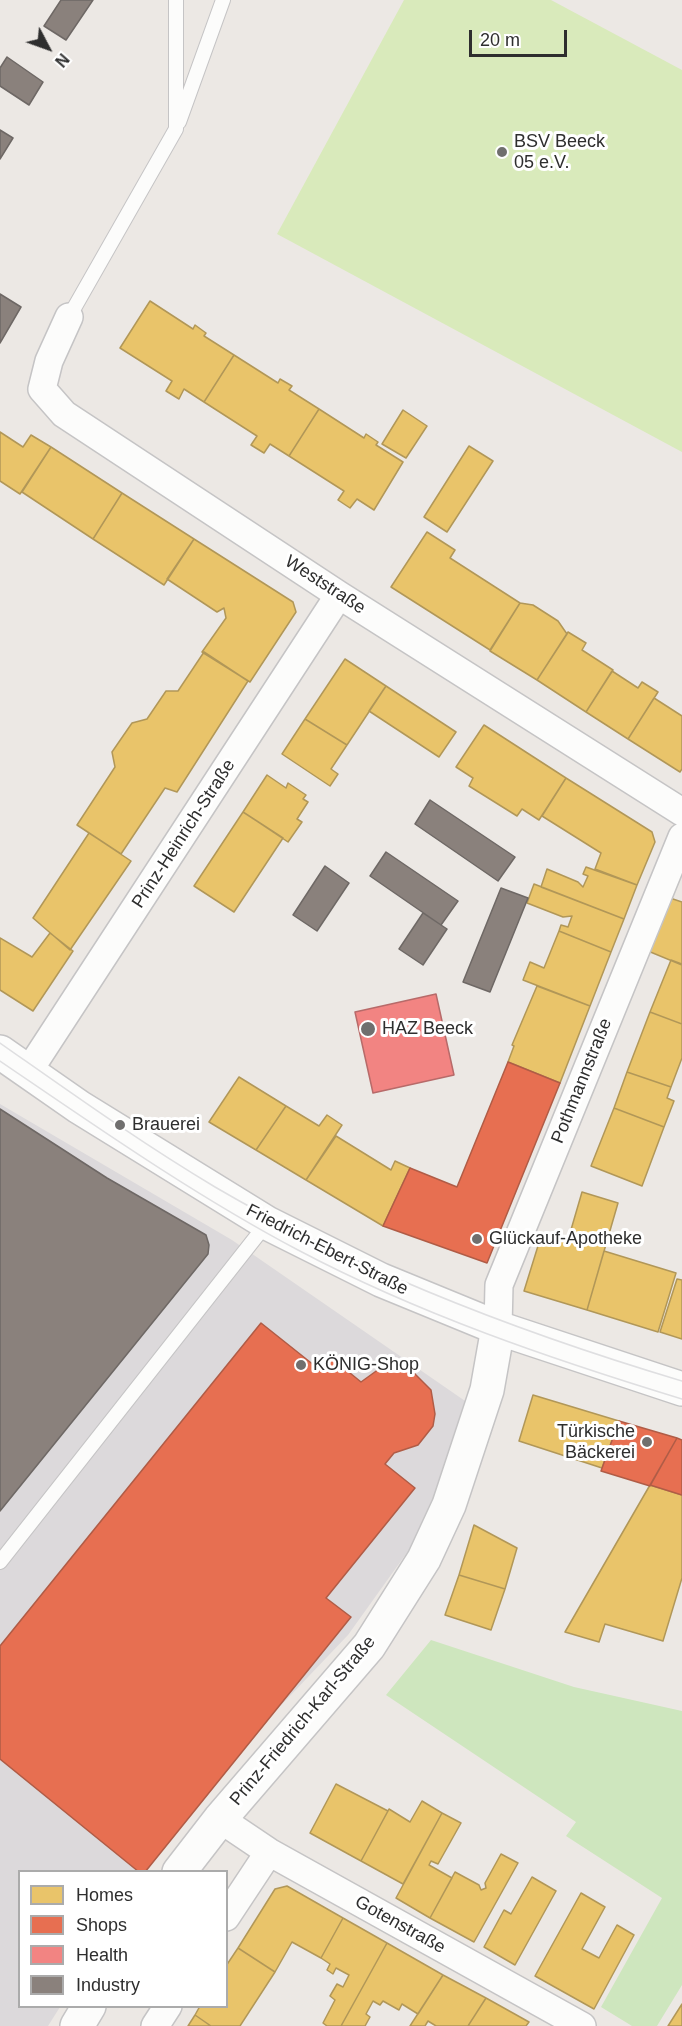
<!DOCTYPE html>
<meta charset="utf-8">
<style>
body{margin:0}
#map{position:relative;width:682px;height:2026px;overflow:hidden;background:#ece8e4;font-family:Arial,sans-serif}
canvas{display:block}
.legend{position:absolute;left:18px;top:1870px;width:210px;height:138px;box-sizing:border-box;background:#fff;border:2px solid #ababab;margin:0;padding:8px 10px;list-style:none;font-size:18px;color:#2e2e2e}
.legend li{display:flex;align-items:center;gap:12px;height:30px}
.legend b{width:30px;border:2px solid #ababab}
.north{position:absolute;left:18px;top:18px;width:60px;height:60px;-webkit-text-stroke:4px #fff;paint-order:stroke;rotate:131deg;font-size:16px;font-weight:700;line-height:24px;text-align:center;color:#2e2e2e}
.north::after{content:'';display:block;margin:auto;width:21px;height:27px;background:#2e2e2e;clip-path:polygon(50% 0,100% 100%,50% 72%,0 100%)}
.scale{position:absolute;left:469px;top:30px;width:98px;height:27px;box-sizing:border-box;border:3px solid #2e2e2e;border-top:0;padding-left:8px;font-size:18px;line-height:21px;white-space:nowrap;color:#2e2e2e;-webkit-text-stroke:4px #fff;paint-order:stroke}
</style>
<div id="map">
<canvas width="682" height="2026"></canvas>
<ul class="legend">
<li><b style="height:16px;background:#e9c46a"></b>Homes</li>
<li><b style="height:16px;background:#e76f51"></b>Shops</li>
<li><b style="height:16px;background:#f28482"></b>Health</li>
<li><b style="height:16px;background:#8a817c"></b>Industry</li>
</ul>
<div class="north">N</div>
<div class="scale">20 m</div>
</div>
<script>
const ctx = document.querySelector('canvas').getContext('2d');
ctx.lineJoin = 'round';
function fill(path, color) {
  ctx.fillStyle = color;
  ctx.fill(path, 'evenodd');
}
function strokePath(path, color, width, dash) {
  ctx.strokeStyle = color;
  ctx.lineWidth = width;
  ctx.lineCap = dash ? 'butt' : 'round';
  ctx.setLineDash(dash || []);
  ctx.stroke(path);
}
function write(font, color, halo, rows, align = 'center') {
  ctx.font = font + ' Arial,sans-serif';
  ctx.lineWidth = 6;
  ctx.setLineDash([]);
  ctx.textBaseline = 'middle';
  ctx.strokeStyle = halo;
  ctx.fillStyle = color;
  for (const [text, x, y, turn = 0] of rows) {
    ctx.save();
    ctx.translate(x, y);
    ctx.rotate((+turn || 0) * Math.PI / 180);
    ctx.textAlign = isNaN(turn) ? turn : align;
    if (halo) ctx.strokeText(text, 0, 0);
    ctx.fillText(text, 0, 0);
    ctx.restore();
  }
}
fill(new Path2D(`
 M0,1104L232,1240L468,1403L431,1519L348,1635L268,1719L145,1871L20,1872V2006L60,2007L48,2026H0Z`), '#dcd9db');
fill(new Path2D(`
 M431,1640L574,1687L682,1711V1985L657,2026H632L601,2007L662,1898L566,1836L576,1822L386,1695Z`), '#cee6be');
fill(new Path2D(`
 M404,0H551L682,70V452L277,234Z`), '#d9eabb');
const homes = new Path2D(`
 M150,301L193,329L195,325L206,333L204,336L234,355L204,402L184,389L179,399L166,391L172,381L120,348Z
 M234,355L278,383L280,379L292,386L289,390L319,409L289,456L270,444L264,453L251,445L257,436L204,402Z
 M319,409L364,438L366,434L378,442L376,445L403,462L374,510L357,499L350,508L338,500L344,491L289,456Z
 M403,410L427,426L406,458L382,444Z
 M0,432L23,447L31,435L51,447L20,494L0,481Z
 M469,446L493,461L447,532L424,517Z
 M51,447L122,493L93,539L22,492Z
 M122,493L194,539L164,585L93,539Z
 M427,532L455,550L450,558L520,603L490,650L391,587Z
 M194,539L293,602L296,612L250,682L202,652L226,618L224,608L217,612L167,579Z
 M520,603L533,605L558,621L567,634L537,680L490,651Z
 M568,632L586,643L582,650L613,670L586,712L537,680Z
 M204,652L248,681L177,792L165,788L121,854L77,825L115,767L112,752L132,723L147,719L166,691H178Z
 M345,659L386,686L347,745L305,719Z
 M612,671L638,688L642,682L658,692L628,739L586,712Z
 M386,686L456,732L439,757L369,711Z
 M654,698L682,716V769L680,772L628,739Z
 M305,719L347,745L331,769L338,774L330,786L282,754Z
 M484,725L566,778L539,820L522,809L517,816L469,786L473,778L456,767Z
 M267,775L286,788L288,783L306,795L303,799L308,802L297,819L302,822L288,842L243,812Z
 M566,778L652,832L655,842L637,885L595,869L601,853L542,816Z
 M243,812L283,838L234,912L194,886Z
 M89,833L131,861L70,950L33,918Z
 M586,867L637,885L624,919L541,887L547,869L578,882L583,887L588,876L583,874Z
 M534,884L624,919L611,952L559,931L561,925L568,927L572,916L563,917L527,903Z
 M670,898L682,902V965L648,951Z
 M559,931L611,952L590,1006L523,980L530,962L544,968Z
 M50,933L73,951L33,1011L0,990V938L32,957Z
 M671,960L682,964V1024L650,1012Z
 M537,986L590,1006L560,1083L508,1062L514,1046L512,1045Z
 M650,1012L682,1024V1058L671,1087L627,1072Z
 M627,1072L671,1087L667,1098L674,1101L664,1127L614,1108Z
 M239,1077L286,1106L256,1150L209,1122Z
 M286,1106L319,1126L327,1115L342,1125L306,1180L256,1150Z
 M614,1108L664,1127L642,1186L591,1166Z
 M336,1136L391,1170L395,1161L410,1168L383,1226L306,1180Z
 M582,1192L618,1203L587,1310L524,1291L542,1233L568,1240Z
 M604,1251L676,1273L658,1332L587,1310Z
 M677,1279L682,1280V1339L660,1332Z
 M533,1395L619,1421L602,1468L519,1441Z
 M650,1485L682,1495V1578L663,1641L605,1624L599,1642L565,1632Z
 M474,1525L517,1548L505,1589L459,1575Z
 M459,1575L505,1589L491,1630L445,1615Z
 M336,1784L388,1811L361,1861L310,1833Z
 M422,1801L442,1813L403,1884L361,1861L389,1809L410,1822Z
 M442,1813L461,1823L438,1864L431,1861L429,1865L452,1878L430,1918L396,1898Z
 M501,1854L518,1863L474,1942L430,1918L455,1872L479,1885L481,1890L486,1888L485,1883Z
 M532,1877L556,1891L515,1965L484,1947L504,1910L511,1914Z
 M287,1886L343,1918L321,1958L292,1942L275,1972L238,1948L275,1889Z
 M581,1893L605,1907L582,1949L599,1958L617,1925L634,1935L594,2009L535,1976Z
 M343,1918L387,1943L341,2026H327L323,2023L335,2000L330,1996L337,1984L343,1987L349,1975L336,1968L333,1974L327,1970L330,1964L321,1958Z
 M387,1943L443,1975L418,2014L402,2004L399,2010L383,2001L380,2005L373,2001L366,2014L370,2017L365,2026H341Z
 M238,1948L275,1972L240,2026H211L195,2015L200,2006H226V1966Z
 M443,1975L486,1998L468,2026H436L428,2021L425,2026H410Z
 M486,1998L529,2022L526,2026H468Z
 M682,2004V2026H668Z
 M195,2015L211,2026H188Z`);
fill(homes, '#e9c46a');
strokePath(homes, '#b19758', 1.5);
const shops = new Path2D(`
 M508,1062L560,1083L487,1263L383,1226L410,1168L457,1187Z
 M261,1323L320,1370L327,1360L333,1359L361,1382L379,1369L390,1367L414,1373L431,1390L435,1414L433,1426L418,1445L394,1453L385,1464L415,1488L326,1598L351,1617L145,1872H139L0,1759V1646Z
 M619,1421L677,1438L650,1486L601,1471Z
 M677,1438L682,1440V1495L650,1485Z`);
fill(shops, '#e76f51');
strokePath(shops, '#b05c46', 1.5);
const health = new Path2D(`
 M436,994L454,1075L373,1093L355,1012Z`);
fill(health, '#f28482');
strokePath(health, '#b76a69', 1.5);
const industry = new Path2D(`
 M61,0H93L66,40L44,26Z
 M7,57L43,82L29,105L0,86V68Z
 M0,130L13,138L0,159Z
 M0,294L21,307L0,343Z
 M430,800L515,857L498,881L415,824Z
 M386,852L458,901L441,925L370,876Z
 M325,866L349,883L317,931L293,915Z
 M501,888L528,898L490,992L463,982Z
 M423,913L447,929L423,965L399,949Z
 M0,1109L107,1178L206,1235L209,1245L208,1254L0,1511Z`);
fill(industry, '#8a817c');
strokePath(industry, '#6e6865', 1.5);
const service = new Path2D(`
 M179,122L223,0
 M69,317L176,129V0
 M0,1562L267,1223`);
const minor = new Path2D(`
 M69,317L49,361L42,389L64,414L339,595L682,812
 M28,1072L339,595
 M498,1328L499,1285L682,837
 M220,1819L269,1852L582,2026
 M226,1917L269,1852
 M155,2026L168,2006`);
const tertiary = new Path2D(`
 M179,1872L220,1819L369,1646L424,1559L449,1505L487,1390L498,1328
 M77,2026L89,2006`);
const secondary = new Path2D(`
 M0,1052L79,1107L267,1223L381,1280L498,1328L682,1389`);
strokePath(service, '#c5c4c5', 16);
strokePath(minor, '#c5c4c5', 30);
strokePath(tertiary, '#c5c4c5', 36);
strokePath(secondary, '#c5c4c5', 36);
strokePath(service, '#fcfcfb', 14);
strokePath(minor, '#fcfcfb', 27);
strokePath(tertiary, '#fcfcfb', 33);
strokePath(secondary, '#fcfcfb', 33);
strokePath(new Path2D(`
 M0,1043C70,1092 141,1143 215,1187C360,1272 521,1333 682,1381
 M0,1061C97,1127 194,1195 298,1250C419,1314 551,1359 682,1399`), '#dfdfe1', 1.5);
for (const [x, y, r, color] of [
 [502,152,6,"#706f6e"],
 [368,1029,8,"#706f6e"],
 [120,1125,6,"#706f6e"],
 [477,1239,6,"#706f6e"],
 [301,1365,6,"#706f6e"],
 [647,1442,6,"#706f6e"]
]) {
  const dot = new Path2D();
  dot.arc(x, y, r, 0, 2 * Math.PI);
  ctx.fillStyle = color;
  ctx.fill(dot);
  strokePath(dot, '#fff', 2);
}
write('18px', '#2e2e2e', '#fff', [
 ["BSV Beeck",514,142],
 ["05 e.V.",514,163],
 ["HAZ Beeck",382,1029],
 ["Brauerei",132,1125],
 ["Glückauf-Apotheke",489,1239],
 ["KÖNIG-Shop",313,1365],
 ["Türkische",635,1432,"right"],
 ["Bäckerei",635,1453,"right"]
], 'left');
write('18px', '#2e2e2e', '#fff', [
 ["Weststraße",325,585,33],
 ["Prinz-Heinrich-Straße",184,834,-57],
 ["Pothmannstraße",582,1081,-68],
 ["Friedrich-Ebert-Straße",327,1250,27],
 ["Prinz-Friedrich-Karl-Straße",303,1721,-50],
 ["Gotenstraße",400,1925,29]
]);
</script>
